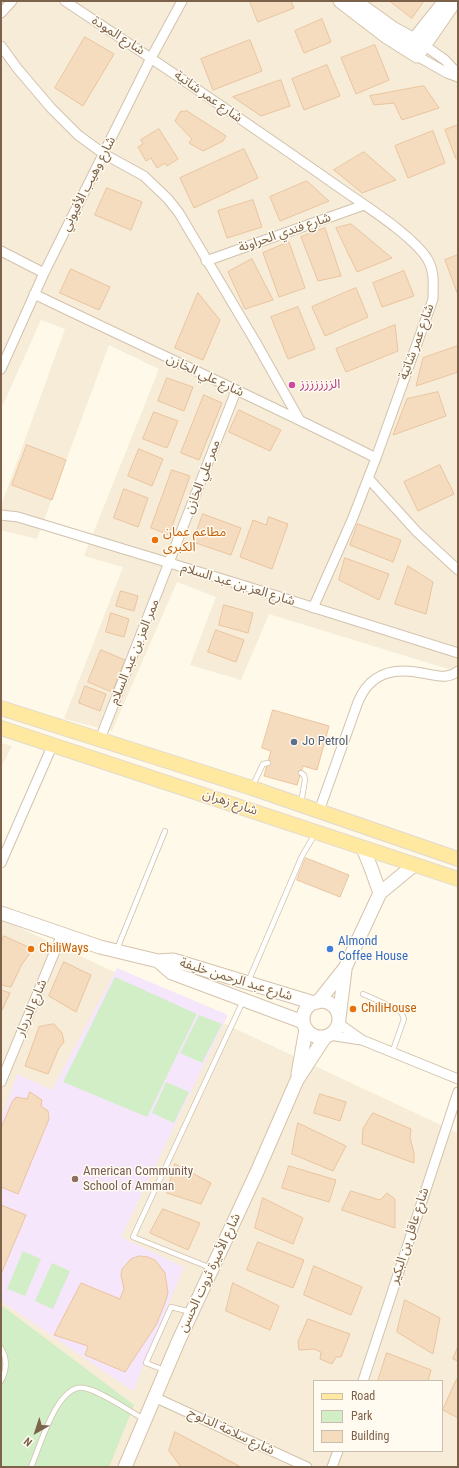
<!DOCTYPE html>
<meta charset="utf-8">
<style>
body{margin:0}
#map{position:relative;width:459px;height:1468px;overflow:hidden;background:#fef9e9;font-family:"Roboto Condensed",sans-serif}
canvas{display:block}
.frame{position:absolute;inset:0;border:2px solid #7c624a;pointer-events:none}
.legend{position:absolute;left:313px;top:1380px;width:130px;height:72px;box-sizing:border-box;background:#fffbf1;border:1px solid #cbbeae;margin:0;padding:5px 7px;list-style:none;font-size:12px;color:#7c624a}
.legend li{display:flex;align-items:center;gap:8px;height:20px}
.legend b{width:20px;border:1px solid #cbbeae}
.north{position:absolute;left:16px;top:1412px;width:40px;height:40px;-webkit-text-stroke:3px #fffbf1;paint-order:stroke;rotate:219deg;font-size:11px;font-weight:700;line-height:16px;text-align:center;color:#7c624a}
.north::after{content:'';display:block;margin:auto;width:14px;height:18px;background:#7c624a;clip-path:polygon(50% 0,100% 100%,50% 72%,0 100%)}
</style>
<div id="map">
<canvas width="459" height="1468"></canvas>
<div class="frame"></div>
<ul class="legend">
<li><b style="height:5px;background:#ffe89f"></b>Road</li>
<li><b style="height:11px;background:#d1eec6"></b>Park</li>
<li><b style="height:11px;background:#f6dcbf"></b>Building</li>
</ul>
<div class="north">N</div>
</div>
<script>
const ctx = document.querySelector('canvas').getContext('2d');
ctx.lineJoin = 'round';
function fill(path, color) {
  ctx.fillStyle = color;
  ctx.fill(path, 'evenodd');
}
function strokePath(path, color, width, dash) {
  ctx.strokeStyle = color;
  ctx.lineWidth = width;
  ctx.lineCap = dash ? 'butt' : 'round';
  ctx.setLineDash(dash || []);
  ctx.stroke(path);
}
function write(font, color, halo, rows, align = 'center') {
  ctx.font = font + ' "Roboto Condensed","Noto Sans Arabic",sans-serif';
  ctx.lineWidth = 3;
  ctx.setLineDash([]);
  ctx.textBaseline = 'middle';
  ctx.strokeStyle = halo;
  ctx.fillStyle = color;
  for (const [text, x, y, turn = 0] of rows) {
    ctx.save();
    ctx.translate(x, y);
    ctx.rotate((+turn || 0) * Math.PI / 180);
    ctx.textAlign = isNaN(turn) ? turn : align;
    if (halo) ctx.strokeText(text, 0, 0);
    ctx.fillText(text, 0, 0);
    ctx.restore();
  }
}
fill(new Path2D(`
 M1,1H458V672L269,614L241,680L190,665L216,597L177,582L112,731L64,719L123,567L84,556L159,369L109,345L37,539L1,530V506L65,329L41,320L1,409Z
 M1,743L12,746L1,767Z
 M1,919L458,1133V1467H1ZM314,1381H442V1451H314Z`), '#f6ecd7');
fill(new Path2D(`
 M117,968L228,1015L121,1237L184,1267L133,1391L1,1301V1121L17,1074L52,1090Z`), '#f6e6fb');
fill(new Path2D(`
 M115,977L197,1014L147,1117L63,1082Z
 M199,1015L222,1024L202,1063L180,1053Z
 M166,1082L189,1092L174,1123L152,1113Z
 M23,1251L41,1259L25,1296L7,1289Z
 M52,1263L70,1271L53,1309L35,1301Z
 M1,1305L134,1405L109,1467H1Z`), '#d1eec6');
const building = new Path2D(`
 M250,1H291L294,8L258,22Z
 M390,1H424L412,18Z
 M322,19L331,42L304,53L295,31Z
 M85,37L114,54L83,106L55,88Z
 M250,40L262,71L213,90L201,59Z
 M375,45L389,80L356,94L341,58Z
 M327,65L340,96L304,110L292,79Z
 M281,80L290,106L261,116L233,97Z
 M424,86L439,108L402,120L394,103L374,105L370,96Z
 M187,111L226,136L223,141L203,151L189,143L192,139L175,121L180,112Z
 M458,125V158L456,159L445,130Z
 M159,129L178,159L167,166L165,163L157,168L151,158L146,161L138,147L143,144L141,140Z
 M433,131L445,163L408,178L395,146Z
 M244,149L258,178L194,208L180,178Z
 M364,152L396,180L362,193L334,170Z
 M307,181L329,201L280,221L270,197Z
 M107,188L142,202L131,230L95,215Z
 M253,200L262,227L227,238L218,211Z
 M351,224L392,258L357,272L336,228Z
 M325,228L341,276L318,281L301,237Z
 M289,242L305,288L279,297L263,253Z
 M458,255V295L445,260Z
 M252,259L273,300L245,309L228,272Z
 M71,269L110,287L99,310L60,293Z
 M404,271L414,296L382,307L373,283Z
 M356,288L368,317L325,336L312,307Z
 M198,293L220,320L203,360L175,348Z
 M298,307L315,349L288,359L271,317Z
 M395,325L398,351L346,372L336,349Z
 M458,346V372L416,386L423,358Z
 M167,378L193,387L184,411L158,401Z
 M438,392L446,416L393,435L407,399Z
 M204,395L222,403L199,460L181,453Z
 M239,410L281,430L270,451L229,432Z
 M154,412L178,421L167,448L143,439Z
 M27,445L66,460L52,500L12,485Z
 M139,449L163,459L152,486L128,476Z
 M440,465L454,494L418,511L404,482Z
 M172,470L190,476L169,535L151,528Z
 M124,489L148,498L138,527L114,518Z
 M203,514L241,528L231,555L193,542Z
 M269,517L288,524L272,569L240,557L253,520L266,525Z
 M358,524L401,540L393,562L350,545Z
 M345,558L389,574L379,600L339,580Z
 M408,566L433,582L426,614L395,604Z
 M121,591L138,596L134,611L116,606Z
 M224,605L253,613L248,633L219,625Z
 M111,613L129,619L124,637L106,632Z
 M216,630L244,640L236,662L208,652Z
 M101,650L125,660L112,692L88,682Z
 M85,686L106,694L100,711L79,703Z
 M273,710L329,726L317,770L303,766L297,785L264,776L271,751L262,748Z
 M306,858L349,875L340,897L297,880Z
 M4,936L33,949L22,964L11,987L1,985V942Z
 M64,962L91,975L76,1012L49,996Z
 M1,990L10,993L2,1010L1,1009Z
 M54,1024L62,1033L64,1042L59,1048L48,1074L25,1066L39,1027Z
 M30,1092L42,1100L41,1106L48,1111L49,1119L18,1194L1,1187V1128L12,1102L16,1097L27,1099Z
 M320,1094L346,1102L340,1121L314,1113Z
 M373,1113L411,1129L410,1138L414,1153V1163L362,1144L363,1129Z
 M298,1123L346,1146L333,1171L292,1154Z
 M175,1164L211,1183L201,1204L167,1193Z
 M289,1166L336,1180L329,1202L282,1188Z
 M351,1191L380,1200L387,1193L395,1199V1228L342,1210Z
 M263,1198L303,1218L293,1244L255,1228Z
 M1,1205L26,1215L1,1274Z
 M163,1209L200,1223L188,1250L150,1233Z
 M258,1242L304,1260L293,1288L247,1270Z
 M140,1256L148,1257L155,1260L159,1265L165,1273L168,1293L165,1303L156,1325L125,1372L85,1355L88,1346L54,1335L81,1283L120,1299L124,1289L121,1275L122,1269L131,1259Z
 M314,1266L362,1287L351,1315L304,1295Z
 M233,1283L279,1306L270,1330L226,1311Z
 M405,1300L440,1318L433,1354L397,1332Z
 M308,1319L350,1334L341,1357H336L332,1364L320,1359L321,1352L314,1349L299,1350L298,1342Z
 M458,1347V1361L453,1359Z
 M387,1353L431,1370L428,1381H378Z
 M457,1379H458V1418L443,1410Z
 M175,1432L241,1467H181L169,1451Z`);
fill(building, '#f6dcbf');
strokePath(building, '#eac49e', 1);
const lane = new Path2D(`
 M301,773L304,775L305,780L301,803
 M252,787L263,764L268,763
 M117,949L165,831
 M248,982L302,856L315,834
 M363,994L399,1010L402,1014L404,1019L392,1053
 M211,1268L133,1237L243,1001
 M1,1348C7,1358 7,1370 1,1381
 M164,1370L146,1363L171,1307L191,1312
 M31,1467C40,1447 57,1383 84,1388C99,1390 129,1411 144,1419`);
const street = new Path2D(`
 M65,1C157,62 249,124 340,188C364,205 414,236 428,260C435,273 433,285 433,299L376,458L352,520L313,608
 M1,13L12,1
 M424,45L445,60L458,74
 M1,46L17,68L51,108L78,135L104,154L144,176L168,199L179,213L255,341L299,419
 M417,56L447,73L458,77
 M1,251L44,273
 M206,261L364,205
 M34,294C148,349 263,401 376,458
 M1,369L44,273L151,58L182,1
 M368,478L417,532L458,570
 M1,515L18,517L242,585L458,653
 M100,739L236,391
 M319,811L358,702C370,673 393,667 422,673C435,675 447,680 458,671
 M1,863L53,744
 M338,1023L362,1040L458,1079
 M329,1035L361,1040
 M1,1082L62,934
 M363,1381L458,1092
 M154,1397L307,1467
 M332,1467L338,1451`);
const secondary = new Path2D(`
 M340,1L387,37L417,56L455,1
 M355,1L394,29L424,45
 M410,45L445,1
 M363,848L371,868L380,893
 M1,913L100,947L158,961L173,960L314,1003
 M158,961L172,973L303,1022
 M303 1019a18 18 0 1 1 36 0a18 18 0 1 1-36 0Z
 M318,1002L345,968L380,893L414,865
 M339,1018L345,970
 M298,1074L306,1029
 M125,1467L178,1342L257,1172L297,1080L325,1037`);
const primary = new Path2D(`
 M1,708L252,788L458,859
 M1,728L458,879`);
strokePath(lane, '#d2c2ad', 6);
strokePath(street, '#d2c2ad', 11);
strokePath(secondary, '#d6c3ab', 15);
strokePath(primary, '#e0d9d4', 16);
strokePath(lane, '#fff', 4.5);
strokePath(street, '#fff', 9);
strokePath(secondary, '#fff', 13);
strokePath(primary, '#ffe89f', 14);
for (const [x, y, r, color] of [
 [292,385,4,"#d1479c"],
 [155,540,4,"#e8710a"],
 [294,742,4,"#5c6f8a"],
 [31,949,4,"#e8710a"],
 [330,949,4,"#3f7fe0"],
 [353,1009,4,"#e8710a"],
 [75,1179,4,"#8d6e63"]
]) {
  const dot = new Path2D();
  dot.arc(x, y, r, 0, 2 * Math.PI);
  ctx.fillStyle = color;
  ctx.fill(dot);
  strokePath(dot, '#fffbf1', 1.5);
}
write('13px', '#7c624a', '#fffbf1', [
 ["شارع المودة",118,36,33],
 ["شارع عمر شاتية",208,97,35],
 ["شارع وهيب الأفيوني",89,184,-63],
 ["شارع فندي الحراونة",285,233,-19],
 ["شارع عمر شاتية",417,342,-70],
 ["شارع علي الخازن",205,376,25],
 ["ممر علي الخازن",203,477,-69],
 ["شارع العز بن عبد السلام",238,585,17],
 ["ممر العز بن عبد السلام",135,652,-68],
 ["شارع زهران",230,803,18],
 ["شارع عبد الرحمن خليفة",236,980,17],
 ["شارع الدردار",32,1008,-67],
 ["شارع عاقل بن البكير",410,1236,-72],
 ["شارع الأميرة ثروت الحسن",210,1273,-65],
 ["شارع سلامة الدلوح",231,1432,25]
]);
write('13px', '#b23c85', '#fffbf1', [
 ["الززززززز",300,385]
], 'left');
write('13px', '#c56008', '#fffbf1', [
 ["مطاعم عمان",163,533],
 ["الكبرى",163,548],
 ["ChiliWays",39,949],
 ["ChiliHouse",361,1009]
], 'left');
write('13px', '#4e5e75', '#fffbf1', [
 ["Jo Petrol",302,742]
], 'left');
write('13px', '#366cbe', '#fffbf1', [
 ["Almond",338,942],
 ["Coffee House",338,957]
], 'left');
write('13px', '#785e54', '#fffbf1', [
 ["American Community",83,1172],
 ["School of Amman",83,1187]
], 'left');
</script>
